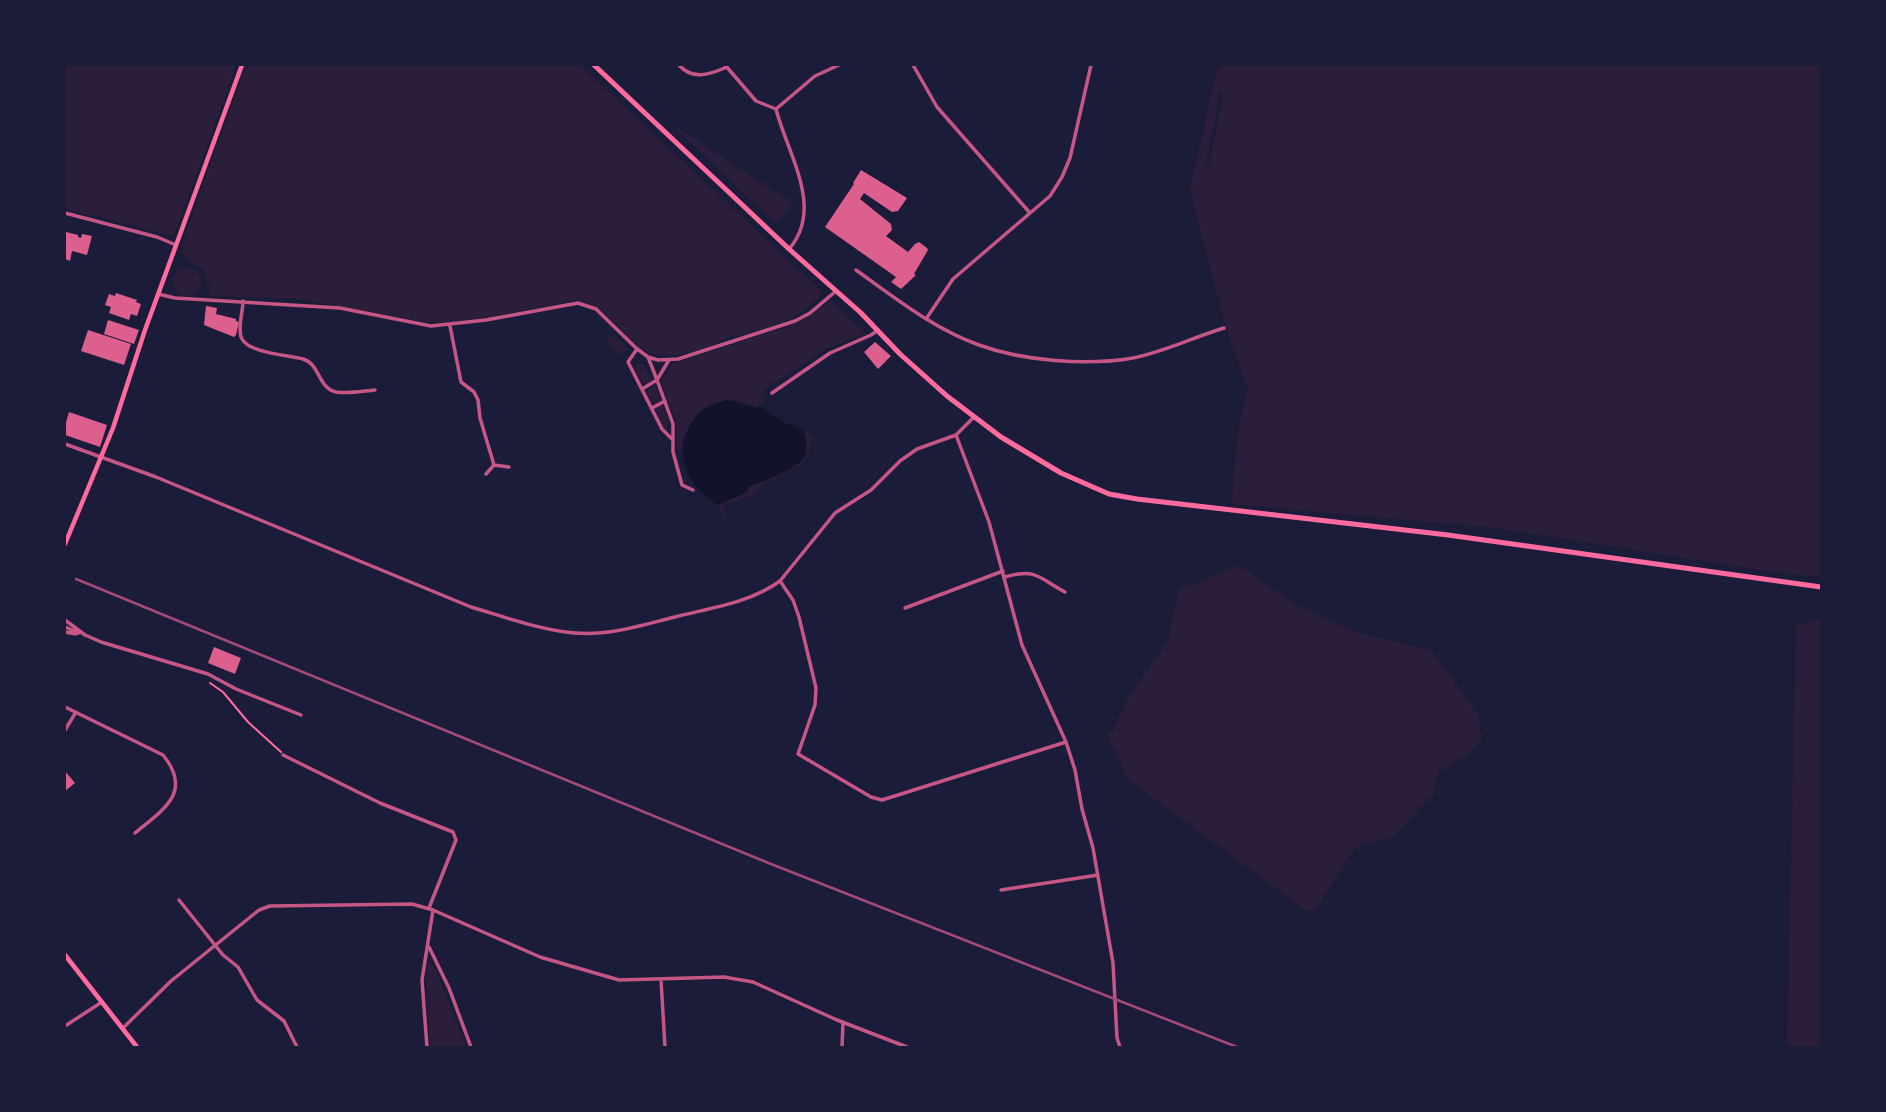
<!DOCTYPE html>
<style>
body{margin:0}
#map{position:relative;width:1886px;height:1112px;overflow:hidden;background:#1b1b3a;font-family:Roboto,sans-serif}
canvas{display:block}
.frame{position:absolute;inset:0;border:66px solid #1b1b3a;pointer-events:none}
</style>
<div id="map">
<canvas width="1886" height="1112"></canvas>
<div class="frame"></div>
</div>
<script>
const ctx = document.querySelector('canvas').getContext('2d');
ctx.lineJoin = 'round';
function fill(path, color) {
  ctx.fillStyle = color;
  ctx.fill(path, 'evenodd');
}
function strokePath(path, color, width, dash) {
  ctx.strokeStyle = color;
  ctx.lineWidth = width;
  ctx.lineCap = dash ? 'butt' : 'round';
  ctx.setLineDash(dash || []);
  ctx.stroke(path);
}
fill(new Path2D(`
 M65,65H236L174,236L65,209Z
 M246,65H580L821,291L820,297L793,318L743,336C730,334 724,339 714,345C703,351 668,358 656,355C626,348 616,310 578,300L476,320L434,323L298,299L210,296C210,256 186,271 181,247Z
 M1218,65H1821V577L1767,571L1496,528L1231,504L1238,432L1248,388L1227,331L1190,190ZM1220,91L1223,93L1209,165L1206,166Z
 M669,122L793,203L776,224Z
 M173 282a14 14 0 1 1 28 0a14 14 0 1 1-28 0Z
 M831,301L866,334L826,349L760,392L765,401L756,408C719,386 687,415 681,451H677L676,422L661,381L673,363L793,325Z
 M614,334L628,349L623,354L616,353L606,340Z
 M637,363L643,364L651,378L647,384H643L636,373Z
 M655,385L661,399L656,404L651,402L646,392Z
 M663,404L669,425L666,429L662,427L655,409Z
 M804,430L816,439L811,441L809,453L802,464L764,484L752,496L724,505L727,525L718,505L747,492L749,486L766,481L804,458L807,441Z
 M1239,565L1293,603L1355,632L1431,650L1478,715L1482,739L1466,756L1438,773L1433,795L1394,836L1355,848L1316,909L1306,911L1128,779L1106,732L1113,731L1125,703L1168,640L1179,590Z
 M1821,618V1047H1787L1796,626Z
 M430,963L433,964L466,1047H430L427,1001V966Z`), '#2a1e3b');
fill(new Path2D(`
 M727,400L755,408L758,406L787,424L803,430C806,438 809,449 804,457C799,468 761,483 749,486L747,492L718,505C690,488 673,458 689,427C692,422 697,414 702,410C709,405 719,402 727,400Z`), '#12122b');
fill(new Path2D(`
 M861,170L907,198L898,211L892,212L864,193L860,199L891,224L892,230L886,236L908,252L915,244L919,242L927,248L928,250L914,274L916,275L901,289L891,282L896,277L825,227L854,184L853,183Z
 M66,232L78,235V237L81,238L82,234L92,236L87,255L72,251L70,261L65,259Z
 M116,293L137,300L136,302L141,304L137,316L131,314L129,320L109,313L111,307L105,305L109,294L115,296Z
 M206,306L217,308L216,314L236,319V321L239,322L236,335L234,337L204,325Z
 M108,320L139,330L134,344L104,334Z
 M88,330L131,344L124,365L81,351Z
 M875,342L891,356L878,369L864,352Z
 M69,412L107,425L100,447L65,435V426Z
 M214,647L241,658L235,674L208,663Z
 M65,771L75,783L65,791Z`), '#dd5f8e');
strokePath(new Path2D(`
 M210,683L223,692L248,722L281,752`), '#ff6b9d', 2);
strokePath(new Path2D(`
 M679,65C693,81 711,74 727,67
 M725,65L756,101L776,109
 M913,65L937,107L1030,213
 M65,213L157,237L176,245
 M789,249C825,208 787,153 776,109L815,76L839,65
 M856,270C895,298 934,329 979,345C1023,361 1087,366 1133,358C1164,352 1194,337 1224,328
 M158,294L175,298L340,308L431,326L486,320L578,303L596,309L636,348L648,357L658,360L678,359L795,321L810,313L836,291
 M243,301C243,311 237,330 242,339C249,353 288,355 303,359C320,364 318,388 336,392C348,394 363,391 375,390
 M926,319L953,279L1050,196L1062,177L1070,158L1091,65
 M450,326L461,382L474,392L478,400L480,418L494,465L509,467
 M637,349L628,362L662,429L672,439
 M669,360L657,380L673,424V452L682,485L693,490
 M642,389L657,380L648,357
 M772,393L830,353L871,335L878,330
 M652,408L665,401
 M956,435L989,522L1022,645L1066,742L1075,770L1082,809L1093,848L1113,963L1117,1038L1120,1047
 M65,444L156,477L471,607C505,617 540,630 575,633C609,636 642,625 675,617C710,608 750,603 780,581L835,513L871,490L900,461L917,449L956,435L974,417
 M486,474L494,465
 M1005,577C1038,568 1038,578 1065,592
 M780,581L793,600L799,617L816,688L815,705L798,754L871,797L882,800L1066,742
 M905,608L1003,571
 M65,620L85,635L101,642L208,674L236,689L301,715
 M65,627L79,633
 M65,632L76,634
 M65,707L163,755C193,792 164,809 135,833
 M65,730L76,712
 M283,755L380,803L453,832L456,840L429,908
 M1001,890L1098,875
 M179,900L223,955L238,967L257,1000L284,1021L297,1047
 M429,947L449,988L471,1047
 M661,980L665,1047
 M65,1026L102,1002
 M123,1028L171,981L259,910L270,906L412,904L433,910L540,957L619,980L724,977L753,982L837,1020L907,1047
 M427,1047L422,980L433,910
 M842,1047L843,1022`), '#c65784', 3.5);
strokePath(new Path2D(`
 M65,544L113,428L145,330L242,65
 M65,955L137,1047`), '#ff6b9d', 4.5);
strokePath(new Path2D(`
 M594,65L789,249L861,313L900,354L947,396L1001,437L1061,473L1109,494L1137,499L1448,535L1821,587`), '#ff6b9d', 5);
strokePath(new Path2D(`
 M76,579L771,864L1237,1047`), '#a44b75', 2.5);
</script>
